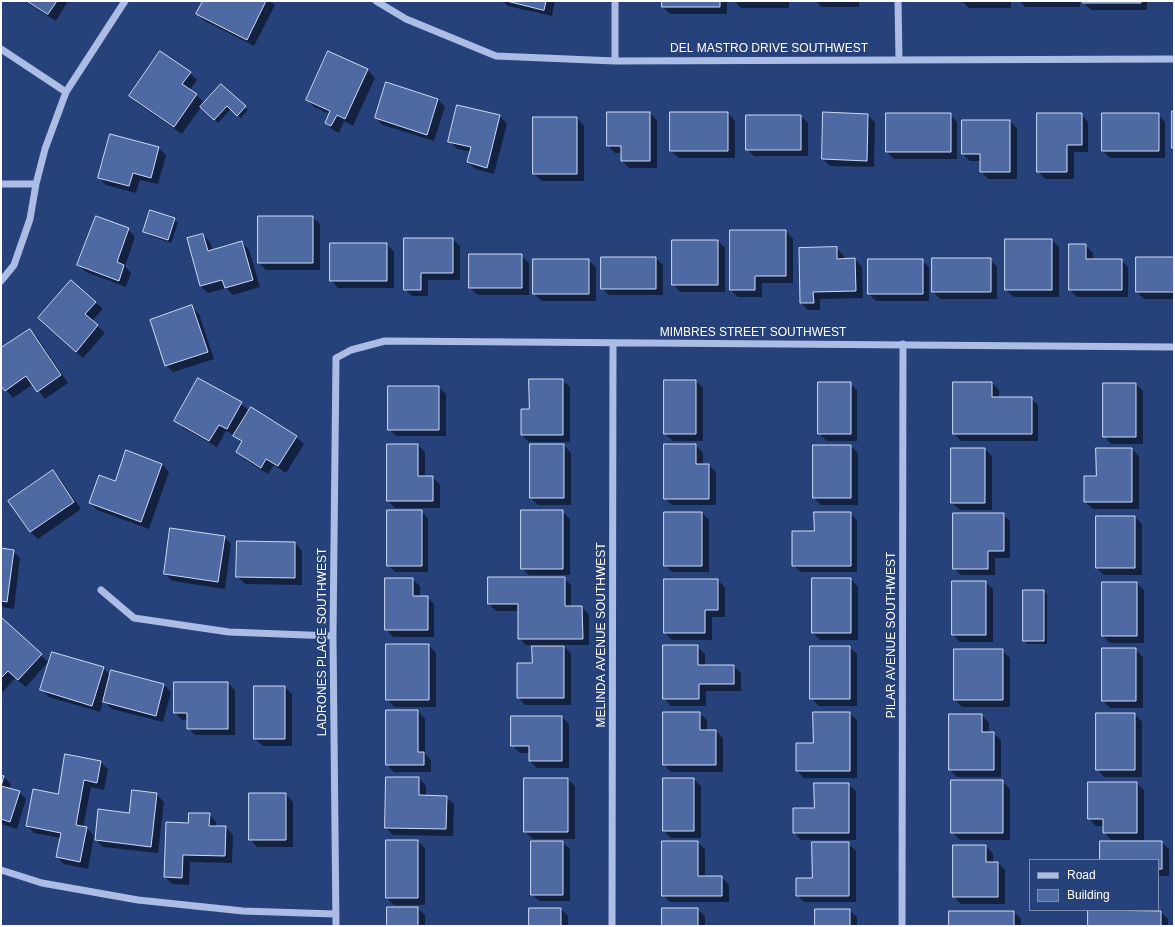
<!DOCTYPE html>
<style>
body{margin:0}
#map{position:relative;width:1175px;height:927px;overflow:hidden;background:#27417b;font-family:Arial,sans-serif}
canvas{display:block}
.frame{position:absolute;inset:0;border:2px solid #fff;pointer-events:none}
.legend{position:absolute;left:1029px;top:859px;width:130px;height:52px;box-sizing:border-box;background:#27417b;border:1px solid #7d8db0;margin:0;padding:5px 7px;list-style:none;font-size:12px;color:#fff}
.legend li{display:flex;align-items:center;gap:8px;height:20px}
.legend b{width:20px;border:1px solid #7d8db0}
</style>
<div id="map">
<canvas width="1175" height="927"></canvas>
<div class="frame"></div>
<ul class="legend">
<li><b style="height:5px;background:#abbde4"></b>Road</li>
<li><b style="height:11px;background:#4f6aa3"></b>Building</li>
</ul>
</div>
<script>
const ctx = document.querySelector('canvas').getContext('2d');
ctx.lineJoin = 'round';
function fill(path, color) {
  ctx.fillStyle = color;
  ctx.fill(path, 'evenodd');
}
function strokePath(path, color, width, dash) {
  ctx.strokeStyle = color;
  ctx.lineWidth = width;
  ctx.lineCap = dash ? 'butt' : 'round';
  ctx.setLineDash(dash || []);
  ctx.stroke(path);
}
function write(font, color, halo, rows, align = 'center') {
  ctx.font = font + ' Arial,sans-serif';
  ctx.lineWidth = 3.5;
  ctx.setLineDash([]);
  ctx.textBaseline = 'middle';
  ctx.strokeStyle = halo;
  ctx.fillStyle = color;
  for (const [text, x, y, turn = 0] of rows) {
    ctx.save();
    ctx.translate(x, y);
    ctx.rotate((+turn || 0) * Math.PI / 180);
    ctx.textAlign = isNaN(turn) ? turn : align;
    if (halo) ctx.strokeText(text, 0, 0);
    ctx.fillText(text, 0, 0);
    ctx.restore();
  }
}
fill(new Path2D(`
 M24,1H68L56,21Z
 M204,1H270L275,5L254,46L205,21L197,14Z
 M503,1H555L552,16L508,6Z
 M663,1H727V14H670L663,7Z
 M734,1H789V8H741Z
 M816,1H859V7H821Z
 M962,1H1011V8H969Z
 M1020,1H1080V7H1025Z
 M1084,1H1147V10H1091L1084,3Z
 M328,52L368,70L375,78L353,126L344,121L339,133L333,130L326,123L330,114L314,107L307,99Z
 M190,73L197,80L190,90L204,102L201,106L221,86L248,110L241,118L231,109L218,123L201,107L182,134L137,103L130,96Z
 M386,84L438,99L445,107L434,141L383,125L376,118Z
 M608,113H650L657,120V168H629L622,161V153H615L608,146Z
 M671,113H728L735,121V158H679L671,151Z
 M824,113L868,115L875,122L874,167L830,166L823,159Z
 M950,114L957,122V159H894L887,152Z
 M1081,114L1088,122V152H1074V179H1045L1038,171Z
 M1158,114L1165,122V158H1110L1103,151Z
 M500,116L507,124L494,174L475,169L468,162L471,152L457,149L450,141Z
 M801,116L808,123V156H754L747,149Z
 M577,118L584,126V181H542L534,174Z
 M963,121H1010L1017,128V179H988L981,171V161H970L963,154Z
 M159,148L166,155L158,184L140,180L136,193L106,185L99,177Z
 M312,217L320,224V270H266L259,263Z
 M174,219L178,223L171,243L148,235L144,231Z
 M128,229L135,237L125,266L131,273L126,287L86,272L79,265Z
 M731,231H786L793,239V283H762V297H738L731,290Z
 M203,235L210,242L213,251L242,242L249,250L260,287L233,295L226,288L208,293L201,286L188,239Z
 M453,239L460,246V280H428V296H412L405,289Z
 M1006,240H1052L1059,247V297H1014L1006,290Z
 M718,241L725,248V292H680L673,284Z
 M387,244L394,252V288H338L331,280Z
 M1070,245H1085L1093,253V260H1121L1128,267V297H1077L1070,290Z
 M837,248L844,256V259H855L862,267L863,298L820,299V310H808L801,303Z
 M521,255L529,263V295H478L470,288Z
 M656,258L663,265V295H609L602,288Z
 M1174,258V299H1144L1137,292Z
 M990,259L997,267V299H941L933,292Z
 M534,260H588L596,267V301H542L534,294Z
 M869,260H922L929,267V301H876L869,294Z
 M72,281L103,309L92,321L105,333L83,358L46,325Z
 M192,307L199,314L214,359L173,372L166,365Z
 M30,330L37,337L68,383L45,399L33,384L13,398L1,384V350Z
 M198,379L241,403L250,412L296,437L304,444L286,473L274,465L268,474L244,459L237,451L242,443L234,435L226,431L217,447L183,428L175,420Z
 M562,380L570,387V442H529L522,435L530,410Z
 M665,381H696L703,388V441H673L665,434Z
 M819,383H850L857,390V441H827L819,434Z
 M954,383H992L999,390V398H1031L1038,405V441H961L954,434Z
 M1136,384L1143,391V444H1111L1104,436Z
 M438,387L446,394V436H396L389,429Z
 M418,445L425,452V477H433L440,485V508H395L388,501Z
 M564,445L571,453V505H538L531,498Z
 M696,445L703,453V465H709L716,472V505H672L665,498Z
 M851,446L858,453V505H821L814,498Z
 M952,449H985L992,456V510H960L952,503Z
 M1132,449L1139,456V509H1093L1085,502L1097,477Z
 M162,464L169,472L149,529L97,510L90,503L116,482Z
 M53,471L60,479L81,509L38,539L30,532L10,501Z
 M421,511L428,519V572H395L388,565Z
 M562,511L570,519V575H529L522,568Z
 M702,513L709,520V572H672L665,565Z
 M850,513L857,520V572H801L793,565Z
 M1003,514L1010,521V558H995V575H961L954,568Z
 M1135,517L1142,524V575H1104L1097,568Z
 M224,537L231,544L225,589L172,581L165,574Z
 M238,542L295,543L302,551V585L245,584L237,576Z
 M1,549L13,551L20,558L14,609L1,607Z
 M489,578H564L571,585V607H582L589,615V645H563L571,654V705H525L518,697L533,664V645H526L519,638V611H496L489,604Z
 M412,579L420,586V597H427L434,604V637H393L386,629Z
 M851,579L858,587V640H820L813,633Z
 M718,580L725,588V617H712V640H672L665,633Z
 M953,582H985L993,589V642H960L953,635Z
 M1137,583L1144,590V643H1110L1103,636Z
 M1043,591L1047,594V644H1027L1024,641Z
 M1,619L48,662L26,687L15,678L2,693Z
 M429,645L436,653V707H394L387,699Z
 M697,646L705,654V666H734L741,673V691H706V706H671L664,698Z
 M849,647L857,654V706H819L811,698Z
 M1135,649L1143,657V708H1110L1103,701Z
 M1002,650L1010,658V707H962L955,700Z
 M103,668L111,676L112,672L164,685L171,692L163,722L112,709L103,701L100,712L49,697L42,690Z
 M175,683H228L235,690V735H195L188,728V720H182L175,713Z
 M285,687L292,694V746H263L255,739Z
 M418,711L425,719V754L431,760V772H394L387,765Z
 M699,713L707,720V731H716L723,738V772H671L664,765Z
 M849,713L857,720V778H804L797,771L814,744Z
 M1135,714L1142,722V777H1104L1097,769Z
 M982,715L989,723V733H993L1001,740V777H957L950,770Z
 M562,717L569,724V768H537L530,761V753H520L512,745Z
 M100,762L108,769L104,790L91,787L83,828H87L94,836L88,869L64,864L57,857L61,838L34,833L27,825L58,795Z
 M1,776L4,777L11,784L9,789L19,792L26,799L17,829L1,824Z
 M419,778L426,786V797H446L454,804L453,836L393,835L386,828Z
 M568,779L575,786V839H533L525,832Z
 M664,779H694L701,786V838H671L664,831Z
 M1002,781L1010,789V840H960L952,832Z
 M1137,783L1144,790V840H1111L1104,832V826H1096L1089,819Z
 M848,784L856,791V840H801L794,832L815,809Z
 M156,794L164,802L158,853L103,847L96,840Z
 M250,794H286L293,802V847H257L250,839Z
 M209,814L216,822V827H226L233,835L232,863L190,862L189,885L172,884L165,877L189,824Z
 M418,841L425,848V905H394L387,898Z
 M562,842L570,849V901H539L532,894Z
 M697,842L705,849V877H721L729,885V902H670L663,895Z
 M1161,842L1169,849V876H1158V860H1101Z
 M848,843L856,851V902H804L797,895Z
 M954,846H986L993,854V863H998L1005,870V904H961L954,897Z
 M418,908L425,915V926H388Z
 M561,909L568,916V926H530Z
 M697,909L705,916V926H663Z
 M849,910L857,917V926H816Z
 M1014,912L1021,919V926H950Z
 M1161,912L1168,919V926H1089Z`), '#0007');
const building = new Path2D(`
 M27,1H57L48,14Z
 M203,1H266L247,40L196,14Z
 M507,1H546L544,10Z
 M662,1H720V7H662Z
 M1083,1H1141V3H1083Z
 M160,51L191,72L182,84L197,94L174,127L129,96Z
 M328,51L368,69L345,119L337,115L331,126L325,123L330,111L306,100Z
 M386,82L438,99L427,135L375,118Z
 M221,84L246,106L237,116L227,106L214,120L200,107Z
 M457,105L500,115L487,168L467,162L471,147L448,142Z
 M1172,111H1174V148H1172Z
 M607,112H650V161H621V146H607Z
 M670,112H728V151H670Z
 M823,112L868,114L867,161L822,159Z
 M886,113H951V152H886Z
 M1037,113H1082V145H1067V172H1037Z
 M1102,113H1159V151H1102Z
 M746,115H801V150H746Z
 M533,117H577V174H533Z
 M962,120H1010V172H980V154H962Z
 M110,134L159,147L151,178L133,173L129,186L98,178Z
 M150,210L175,218L168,240L143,232Z
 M96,216L129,228L117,262L124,265L119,281L77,265Z
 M258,216H313V263H258Z
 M730,230H786V276H755V290H730Z
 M203,234L208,251L242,241L253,280L225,288L222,280L200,286L187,238Z
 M404,238H453V273H421V290H404Z
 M1005,239H1052V290H1005Z
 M672,240H718V285H672Z
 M330,243H387V281H330Z
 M1069,244H1086V259H1122V290H1069Z
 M837,247V259L855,258L856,291L813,292L814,303H800L799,248Z
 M469,254H522V288H469Z
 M601,257H656V289H601Z
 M1136,257H1174V292H1136Z
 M932,258H991V292H932Z
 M533,259H589V294H533Z
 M868,259H923V294H868Z
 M71,280L96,302L85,314L98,325L76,352L38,318Z
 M192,305L208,352L165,366L150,320Z
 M30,329L61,375L37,392L26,376L5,391L1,386V348Z
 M198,378L242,402L227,429L219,425L209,441L174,421Z
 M529,379H563V435H521V409H529Z
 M664,380H696V434H664Z
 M818,382H851V434H818Z
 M953,382H992V397H1032V434H953Z
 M1103,383H1136V437H1103Z
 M388,386H439V430H388Z
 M251,407L297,436L278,466L266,459L261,468L236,452L242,441L233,436Z
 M387,444H418V476H433V501H387Z
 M530,444H564V498H530Z
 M664,444H696V464H709V499H664Z
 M813,445H851V498H813Z
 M951,448H985V503H951Z
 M1096,448H1132V502H1084V476H1096Z
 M126,450L162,464L141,522L89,503L99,475L115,481Z
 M53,470L74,502L30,532L8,501Z
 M387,510H422V566H387Z
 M521,510H563V569H521Z
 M664,512H702V566H664Z
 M814,512H851V566H792V531H814Z
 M953,513H1004V551H988V569H953Z
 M1096,516H1135V568H1096Z
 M170,528L225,536L218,582L164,574Z
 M237,541L295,542V578L236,577Z
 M1,548L14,550L7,602L1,601Z
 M488,577H565V606H582L583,639H518V604H488Z
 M385,578H413V596H428V630H385Z
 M812,578H851V633H812Z
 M664,579H718V610H705V633H664Z
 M952,581H986V635H952Z
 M1102,582H1137V636H1102Z
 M1023,590H1044V641H1023Z
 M1,617L42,654L18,680L8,671L1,678Z
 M386,644H429V700H386Z
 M663,645H698V665H734V684H699V699H663Z
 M532,646H564V698H517V663H532Z
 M810,646H850V699H810Z
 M1102,648H1136V701H1102Z
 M954,649H1003V700H954Z
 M52,652L104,667L92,706L40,690Z
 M111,670L164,684L156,716L103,702Z
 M174,682H228V729H187V713H174Z
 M254,686H285V739H254Z
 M386,710H418V752H424V765H386Z
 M663,712H700V730H716V765H663Z
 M813,712H850V771H796V743H813Z
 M1096,713H1135V770H1096Z
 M949,714H982V732H994V770H949Z
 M511,716H562V761H529V746H511Z
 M65,754L101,761L97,783L84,780L76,825L87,827L80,862L56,857L61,833L26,826L33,789L58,794Z
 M1,775L4,776L1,786L20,791L10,822L1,819Z
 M386,777H419V795L447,796L446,829L385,828Z
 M524,778H568V832H524Z
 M663,778H694V831H663Z
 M951,780H1003V833H951Z
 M1088,782H1137V833H1103V819H1088Z
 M814,783H849V833H793V808H814Z
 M132,790L157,793L151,847L95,840L98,809L129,813Z
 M249,793H286V840H249Z
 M189,813H210L209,826H226L225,856L183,855L182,878L164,877L166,822L188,823Z
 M386,840H418V898H386Z
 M531,841H563V895H531Z
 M662,841H698V876H722V896H662Z
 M1100,841H1162V869H1158V860H1100Z
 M812,842H849V896H796V878H812Z
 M953,845H986V862H998V897H953Z
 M387,907H418V926H387Z
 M529,908H561V926H529Z
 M662,908H698V926H715H662Z
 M815,909H850V926H815Z
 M1088,910L1161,911V926H1088Z
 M949,911H1014V926H949Z`);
fill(building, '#4f6aa3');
strokePath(building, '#cddaf3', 1);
strokePath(new Path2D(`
 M376,1L406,19L496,56L615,61L1174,59
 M615,1V61
 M898,1L899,59
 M1,49L66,92
 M1,184H36
 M1,281L14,265L30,219L36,184L45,149L66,92L125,1
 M101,590L134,618L229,632L333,636
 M1,870L42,883L138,900L243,911L335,914
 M336,926L333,636L336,358L351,350L385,341C648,344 911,344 1174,347
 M612,926L613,344
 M902,926L903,344`), '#abbde4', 7);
write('12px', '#fff', '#27417b', [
 ["DEL MASTRO DRIVE SOUTHWEST",769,49],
 ["MIMBRES STREET SOUTHWEST",753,333],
 ["MELINDA AVENUE SOUTHWEST",602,635,-90],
 ["PILAR AVENUE SOUTHWEST",892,635,-90],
 ["LADRONES PLACE SOUTHWEST",323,642,-90]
]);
</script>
